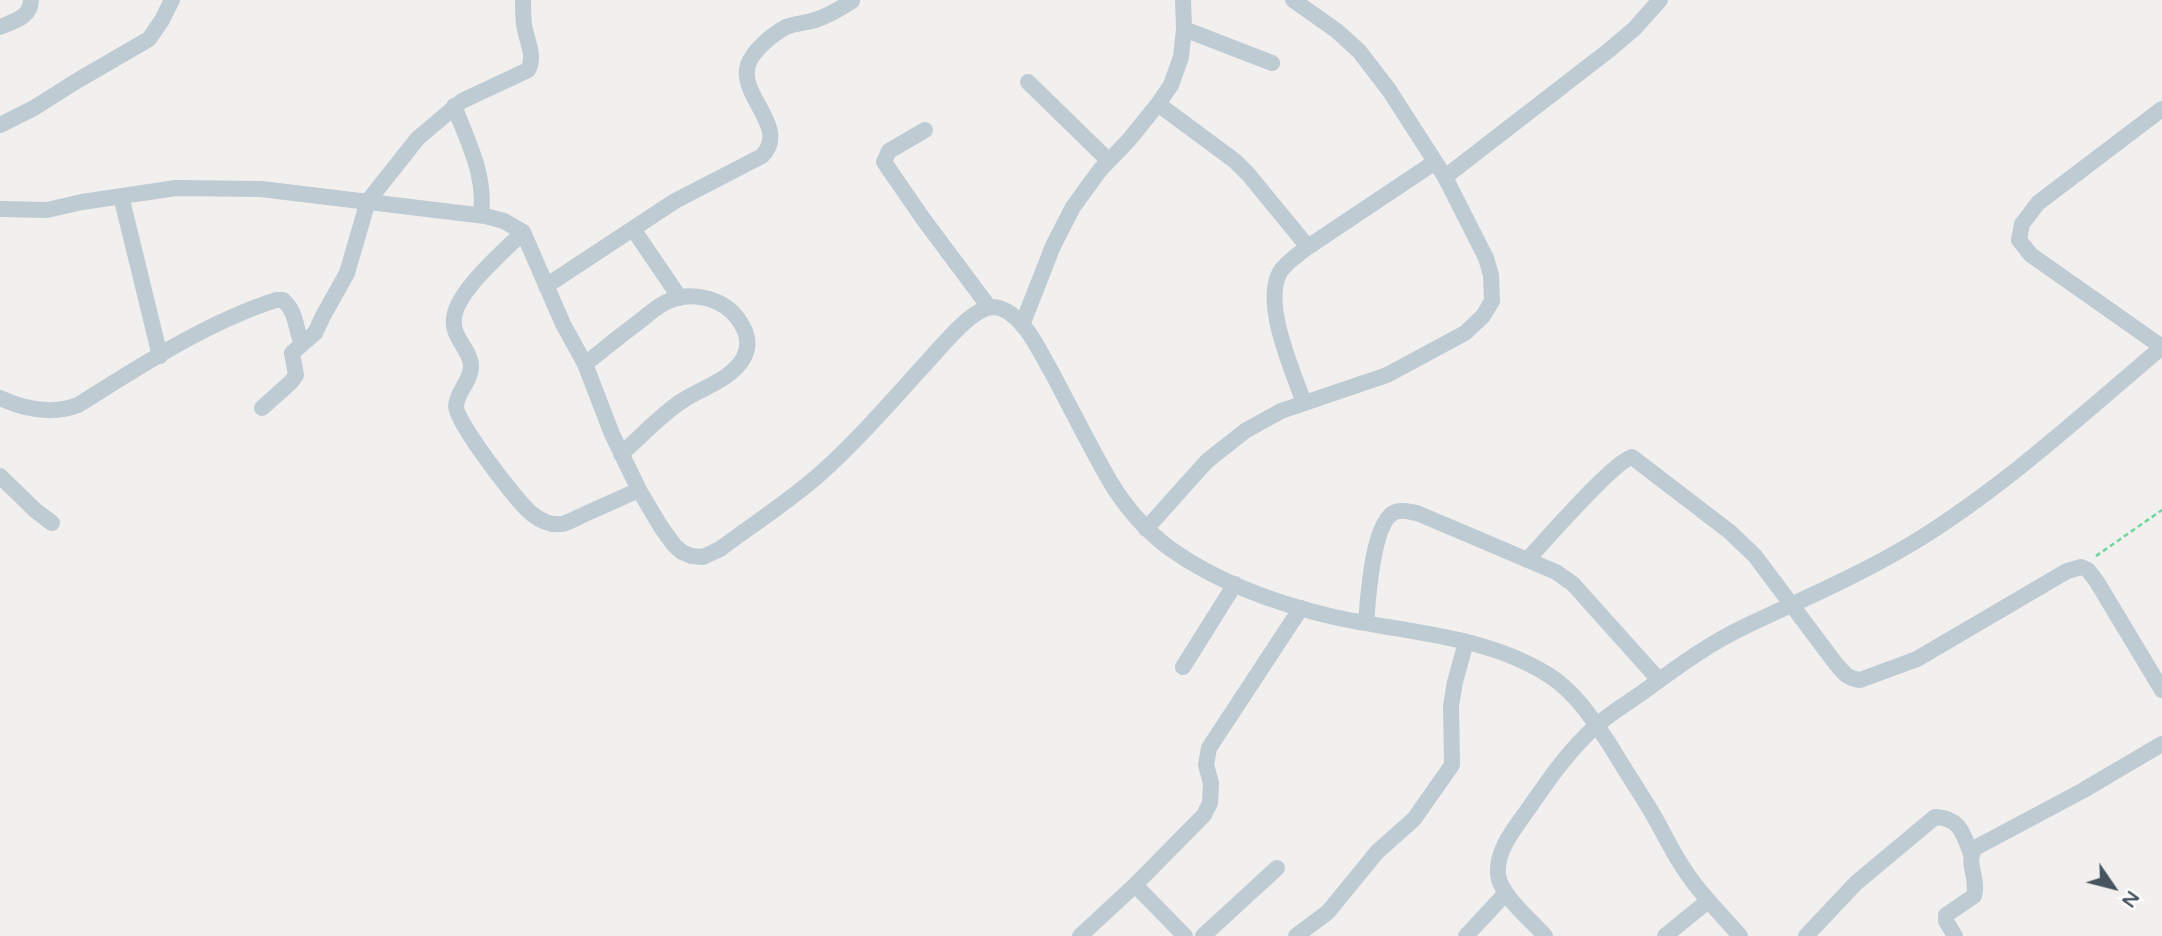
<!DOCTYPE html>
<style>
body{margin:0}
#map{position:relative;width:2162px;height:936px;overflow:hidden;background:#f2efef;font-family:"Varela Round",sans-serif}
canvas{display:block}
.north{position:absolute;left:2078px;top:852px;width:70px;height:70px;-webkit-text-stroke:5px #fff;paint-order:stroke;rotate:125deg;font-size:19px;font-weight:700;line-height:28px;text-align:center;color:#45545f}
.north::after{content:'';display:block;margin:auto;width:24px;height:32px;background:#45545f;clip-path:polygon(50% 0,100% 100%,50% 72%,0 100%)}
</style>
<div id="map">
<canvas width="2162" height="936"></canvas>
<div class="north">N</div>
</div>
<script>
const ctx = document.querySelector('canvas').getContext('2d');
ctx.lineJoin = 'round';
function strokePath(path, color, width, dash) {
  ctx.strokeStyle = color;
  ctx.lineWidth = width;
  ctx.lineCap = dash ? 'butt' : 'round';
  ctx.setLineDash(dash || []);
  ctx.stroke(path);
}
strokePath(new Path2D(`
 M2096,556L2162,510`), '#6dd69c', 2.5, [5, 3.5]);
strokePath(new Path2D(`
 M0,27C14,21 31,17 31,0
 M1184,29L1272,63
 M1028,82L1109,161
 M1158,104L1235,161L1248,174L1308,247
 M454,106C468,142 486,175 481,215
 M2162,109L2038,203L2022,224L2019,240L2031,255L2162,347
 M0,125L34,108L75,82L149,39L162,20L172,0
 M925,130L889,151L884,162L924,220L989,307
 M1445,177L1608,51L1634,29L1660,0
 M121,196L160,356
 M0,209L47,210L82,202L176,188L261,189L485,216L504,221L523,232L563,324L585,364L612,434L639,490L661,527L674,545L682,552L691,556L703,557L720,549C753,524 790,501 821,473C860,438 893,399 928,361C942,346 971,309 992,307C998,307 1006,310 1011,314C1029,327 1040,352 1051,371C1071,408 1090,447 1111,483C1127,509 1147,532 1172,550C1219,583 1278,604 1334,617C1406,633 1487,635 1550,676C1576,693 1593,720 1610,745C1623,767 1637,788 1651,811C1663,831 1672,852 1686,872C1701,895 1722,915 1740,936
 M633,229L680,298
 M523,232C504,251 462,287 455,313C448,337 472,349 471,367C471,381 457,391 456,406C455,421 518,503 532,514C540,520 550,526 561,524C569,523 578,517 585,514C603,506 621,498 639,490
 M546,286L675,201L762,156C790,127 738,96 748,65C753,50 773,34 786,27C796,23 808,23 818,19C830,15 841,8 852,1
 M1022,325L1053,246L1073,207L1100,170L1128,141L1158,104L1171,85L1181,57L1184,29L1183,0
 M585,364C603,350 621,335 640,321C649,314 659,304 671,300C694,291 724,299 738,319C747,331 751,345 743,359C729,381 703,387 682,401C660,415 641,437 621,454
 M0,398C24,409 52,415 78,405C141,366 205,323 276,300H283C297,312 295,328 302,344
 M1304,403C1293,371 1262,304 1280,272C1287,261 1299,254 1308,247L1435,162
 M262,408L291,382L296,375L292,353L315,333L323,316L347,273L368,201L418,138L462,101L528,70C536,56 526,40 524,24C523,16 523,8 523,0
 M0,476L36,511L52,523
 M1146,529L1207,461L1245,431L1281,411L1387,375L1465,333L1483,316L1492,301L1491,275L1486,258L1445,177L1389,90L1359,51L1337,31L1293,0
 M1527,560C1544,542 1614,461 1632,457L1730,532L1755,556L1836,664C1844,673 1848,679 1860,680L1917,659L2067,571L2081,567L2088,570L2097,582L2162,690
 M1366,623C1368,600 1372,522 1395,512C1402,509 1410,512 1417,513L1556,572L1573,584L1659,680
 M1183,667L1235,584
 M1135,885L1185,936
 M1080,936L1135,885L1204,815L1210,803L1211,783L1206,765L1209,748L1301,608
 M1203,936L1277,868
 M1296,936L1328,912L1377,852L1414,819L1452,765L1451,706L1455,682L1466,642
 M1466,936L1506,893
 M1545,936C1532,921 1499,894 1498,874C1496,849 1516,827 1529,808C1549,779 1569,750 1596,726C1610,713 1628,703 1643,692C1676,668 1708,644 1746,626C1803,599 1862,574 1916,541C2005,486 2083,414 2162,347
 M1665,936L1708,901
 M1806,936L1856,883L1935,817C1960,818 1963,833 1971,854
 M1955,936L1946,921V915L1974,896C1979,879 1965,862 1975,848L2082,791L2162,744`), '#becbd3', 16);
</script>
